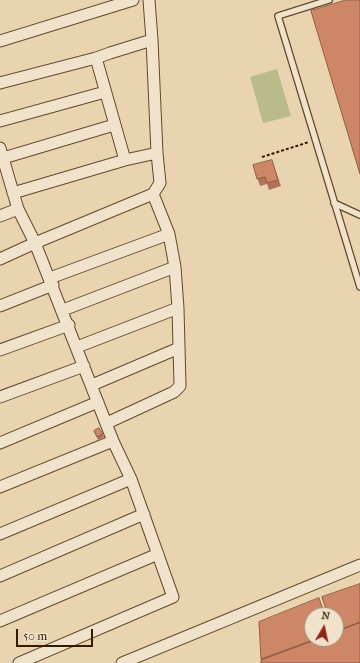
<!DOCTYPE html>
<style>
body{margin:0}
#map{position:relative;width:360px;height:663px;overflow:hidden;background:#e9d4af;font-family:"IM FELL French Canon",serif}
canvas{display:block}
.north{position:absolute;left:304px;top:607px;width:40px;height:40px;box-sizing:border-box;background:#f1e3cb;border:1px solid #a6927a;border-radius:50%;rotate:9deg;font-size:11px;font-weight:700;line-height:16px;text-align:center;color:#351901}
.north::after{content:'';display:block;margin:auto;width:14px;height:18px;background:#8f2418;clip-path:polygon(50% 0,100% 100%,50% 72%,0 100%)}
.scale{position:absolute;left:16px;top:629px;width:77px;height:18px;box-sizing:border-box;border:2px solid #351901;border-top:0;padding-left:5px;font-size:12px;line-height:14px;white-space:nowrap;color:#351901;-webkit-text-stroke:3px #f1e3cb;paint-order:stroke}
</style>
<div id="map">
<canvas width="360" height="663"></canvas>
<div class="north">N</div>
<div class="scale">50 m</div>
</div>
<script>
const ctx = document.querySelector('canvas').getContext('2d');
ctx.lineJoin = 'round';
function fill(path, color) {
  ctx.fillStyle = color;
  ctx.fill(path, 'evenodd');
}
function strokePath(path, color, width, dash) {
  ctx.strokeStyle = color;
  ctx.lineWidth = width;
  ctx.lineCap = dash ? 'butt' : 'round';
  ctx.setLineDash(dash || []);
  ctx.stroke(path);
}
fill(new Path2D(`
 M277,69L291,116L263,123L250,77Z`), '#b9bc88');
const lane = new Path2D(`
 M329,0L278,16L360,287
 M334,203L360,215`);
const street = new Path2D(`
 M152,40L110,53L96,58L125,160L157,153
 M0,41L133,0
 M0,83L96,58
 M0,121L105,92
 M0,148L18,209L35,243L113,441L131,479L173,597L19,663
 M0,159L114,125
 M13,193L125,160
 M0,216L18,209
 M0,259L35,243L153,194L160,183L157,153L152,40L149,0
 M50,278L169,234
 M0,306L53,285
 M63,310L175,267
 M77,347L178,308
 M0,350L69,325
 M92,385L179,348
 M0,397L84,366
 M107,423L174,392L180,386L178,308L175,267L169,234L153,194
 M0,443L98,402
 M0,487L113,441
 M0,534L131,479
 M0,576L144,514
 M0,621L158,554
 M122,663L360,565`);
strokePath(lane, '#62482c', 8);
strokePath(street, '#62482c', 13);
strokePath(new Path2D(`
 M262,157L309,142`), '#351901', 2, [3, 2]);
strokePath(lane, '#f1e3cb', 5.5);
strokePath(street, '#f1e3cb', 11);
fill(new Path2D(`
 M253,165L274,166L281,186L269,190L267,184L260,186Z
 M94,431L103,434L104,437L98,440Z
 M360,584V663H261V659L312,639H336V615Z`), '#b07358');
const building = new Path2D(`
 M346,0H360V174L311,11Z
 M272,160L278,180L267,183L265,177L257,179L253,165Z
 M99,428L103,434L97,437L94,431Z
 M360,584V622L336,631V615H328L322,597Z
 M319,598L325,615H312V639H316L261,659L259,622Z
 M360,623V662L358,663H261V660L318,639H336V632Z`);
fill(building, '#cd8666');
strokePath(building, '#905e47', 1);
</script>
